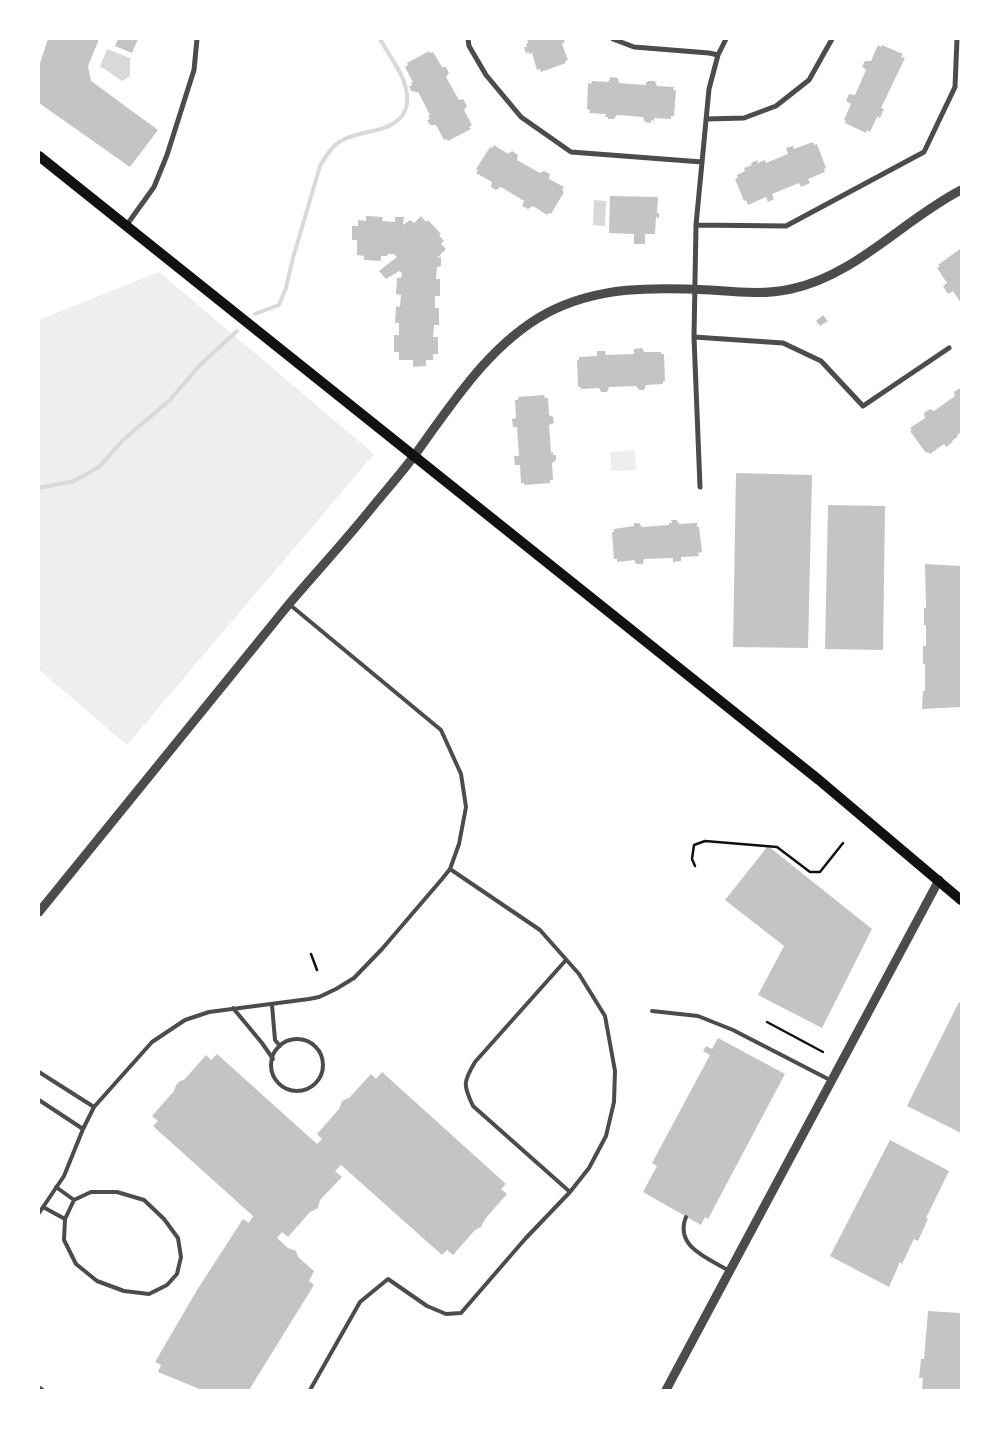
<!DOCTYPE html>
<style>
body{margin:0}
#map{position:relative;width:1000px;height:1429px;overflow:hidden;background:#fff;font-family:Karla,sans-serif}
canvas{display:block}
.frame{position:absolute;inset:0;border:40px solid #fff;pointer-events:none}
</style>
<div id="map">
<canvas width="1000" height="1429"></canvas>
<div class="frame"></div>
</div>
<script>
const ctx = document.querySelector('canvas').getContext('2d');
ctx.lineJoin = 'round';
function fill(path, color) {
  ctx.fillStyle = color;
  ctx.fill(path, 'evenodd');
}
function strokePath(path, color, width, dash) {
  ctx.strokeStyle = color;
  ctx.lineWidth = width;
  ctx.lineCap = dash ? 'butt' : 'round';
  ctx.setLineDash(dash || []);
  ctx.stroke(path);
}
fill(new Path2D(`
 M159,272L374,454L127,745L39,670V320Z
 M635,450L636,470L611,471L610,452Z`), '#eee');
fill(new Path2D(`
 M107,49L130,58V76L122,81L100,66Z
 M594,200L606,201L605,226L593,225Z`), '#d9d9d9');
strokePath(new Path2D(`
 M255,314L279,305L286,288L293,258L320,166C325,158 330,148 339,142C359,129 386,135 402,116C410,105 408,92 403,79C397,65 387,52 380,39
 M39,488L74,481L99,467L123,440L170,400L198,367L237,331`), '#d9d9d9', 4);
fill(new Path2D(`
 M48,39H99L88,66L91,81L158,130L130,167L39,103V66Z
 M118,39H138L132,53L115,46Z
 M527,39H565L564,43L562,44L568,60L565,61L566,63L541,72L540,69L537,70L532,53L529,54V52L526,53L524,47H527L526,44L528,43Z
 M878,45L881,47L882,45L903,54L901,57L905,58L881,108L884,109L880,118L877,117L870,132L867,130L866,133L845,123L846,121L844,120L851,104L846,101L849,94L855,95L866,70L862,66L865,61H871Z
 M429,51L430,53L433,52L442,67H446L449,73L446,77L459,100L463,99L467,106L464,110L472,125L469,127L471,129L448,141L446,139L444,140L436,125H430L427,120L430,119L428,116L430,115L418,92L416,93L414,91L412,92L409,87L412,85L411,83L413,82L405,67L408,65L407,63Z
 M611,77L618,78L619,83L646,85V82H648V81H655L657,86L674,87L673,90H676L674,116H671V119L654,118V121L651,120V123L645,122L643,117L617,115L614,119H608V117H605L606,114L589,113L590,110L587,109L588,83L591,84L592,81L608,82Z
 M813,142L814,145L817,144L826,168L824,169L825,172L808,179L810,183L801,187L799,183L772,194L774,199L768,202L766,197L748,205L746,200L744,201L735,179L738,178L737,175L745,171L744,168L752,165L751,163L757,160L758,163L765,160L766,163L788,154L786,148L793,146L794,149Z
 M494,145L508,154L512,151L518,155L517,160L540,173L544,171L550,174L549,179L564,187L562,190L564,192L551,214L549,213L547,215L533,206L528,209L522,206L524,201L501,187L496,190L491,187L492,182L476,173L478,170L476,169L490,147L492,148Z
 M610,196L658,197L657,213H659V218L656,217L655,234H645V244H634V234L609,233Z
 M366,216L383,217L382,221L395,222V217H404L403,225L410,220L414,223L421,216L426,222L428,220L441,234L439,235L444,241L441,244L446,249L437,258L441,257V266L437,267L436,279H440V296H435V308H439V325H434L433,337H438V354H433V360H426V366L413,367V360H399V352H394V335H399V323H395L396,306L400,307L401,295L396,294L397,278H401L402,273L399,271L386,279L379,271L397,257L394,254H388L387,256H381V261L364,260V256L357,255V240H352V226H358V220L366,221Z
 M960,249L961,252V303L953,291L948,294L943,286L947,283L937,268L940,266L938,265Z
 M823,315L828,321L820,326L816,321Z
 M642,348L644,352H661V354H664L665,381H663V384L646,385L644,390H639L636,386L609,387L607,392H601L599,388L581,389V387H578L577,360H579V357L597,356V351H605L606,355L634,354V349Z
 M960,388L961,432L957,435L958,436L952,441L953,442L946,447L944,444L930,454L928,452L926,453L910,431L912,430L910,428L925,418L924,413L930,409L934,411L955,396L954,392Z
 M544,395L545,398H548L549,415L553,417L554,423L549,425L551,453L553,452V455H556V460L552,463L553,480H550V483L524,485V483H521L520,465H515L514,456H519L517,427H513L512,419L516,418L515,400H518V397Z
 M736,473L812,475L808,648L733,647Z
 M828,505L885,506L883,650L825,649Z
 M671,520H677V523L679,522V524L697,523V527H699L702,552L698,553L699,556L681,557V561L673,562V558L644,559L643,564H636L634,560L617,562V559H614L612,532H614V529L634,526V523H639L642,527L669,525V523H672Z
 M925,564L961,566V707L922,709L923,691H925V664H923V646H926V625H924V608H926Z
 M768,846L872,929L822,1028L758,995L784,946L725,900Z
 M959,1002L961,1004V1133L907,1106Z
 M718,1038L785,1074L708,1219L705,1217L701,1225L643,1192L657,1166L652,1163L710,1055L703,1051L706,1046L712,1049Z
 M217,1054L317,1144L322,1139L317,1134L339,1109L342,1101L349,1098L371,1074L376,1079L382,1072L506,1184L501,1189L507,1194L485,1219L481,1227L475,1230L453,1255L447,1250L442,1255L341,1165L335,1171L342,1177L320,1200L318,1208L310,1212L288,1237L282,1232L277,1238L288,1248L296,1251L298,1257L314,1271L309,1281L314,1285L249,1390H202L158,1372L161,1365L155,1362L197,1290L243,1219L249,1223L253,1216L153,1126L158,1121L152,1116L174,1091L176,1085L180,1081L184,1080L206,1055L211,1060Z
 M890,1140L949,1171L926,1218L928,1219L918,1241L914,1239L902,1264L900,1262L889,1287L830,1256Z
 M928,1311L961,1313V1390H922L923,1378H919L921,1359H924Z`), '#c4c4c4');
strokePath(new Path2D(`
 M695,866L692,859L694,845L705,841L777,847L810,872H820L843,843
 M311,954L317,970
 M767,1022L823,1052`), '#111', 2.5);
strokePath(new Path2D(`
 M566,960L475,1062C463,1082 463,1085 473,1106L570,1192
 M272,1005L275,1040L280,1046
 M233,1008L262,1043L273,1059
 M652,1011L698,1016L733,1030L832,1081
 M271 1065a26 26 0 1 1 52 0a26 26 0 1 1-52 0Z
 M39,1072L94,1107
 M39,1100L83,1129
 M56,1187L74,1200
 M91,1192H117L144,1200L164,1219L178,1238L181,1257L177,1274L167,1285L149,1294L124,1291L97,1281L76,1264L64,1240L65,1219L74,1200Z
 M43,1207L65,1219
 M39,1213L64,1176L83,1129L94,1107L152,1042L185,1020L209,1012L309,999L319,997L336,989L354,978L382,949L442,879L450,869L459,844L466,807L461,774L441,730L289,604
 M686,1217C674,1247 709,1259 730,1271
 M310,1390L360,1302L388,1279L427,1306L446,1314L461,1313L525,1239L570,1192L589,1168L606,1136L614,1102L615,1071L605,1016L579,974L540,930L450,869`), '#4c4c4c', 4);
strokePath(new Path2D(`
 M468,39L469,46L486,75L521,117L571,152L702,162
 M613,39L634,47L709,53L718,55
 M706,119L744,118L776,106L809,80L832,39
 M696,225L786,226L924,152L955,87L957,39
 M126,226L154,187L167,155L194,70L197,39
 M694,337L783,343L821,361L863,406L949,348
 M700,487L694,337L696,225L709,89L718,55L726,39
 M39,1388L42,1390`), '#4c4c4c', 5);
strokePath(new Path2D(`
 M39,912C122,809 205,706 289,604C317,571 347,539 374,505C388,488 404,470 417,452C453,402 491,343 547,313C598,286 654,287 711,290C737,292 765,295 791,289C856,275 903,220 961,190
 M666,1390L939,880`), '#4c4c4c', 9);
strokePath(new Path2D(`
 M39,156L819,780L961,900`), '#111', 10);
</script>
